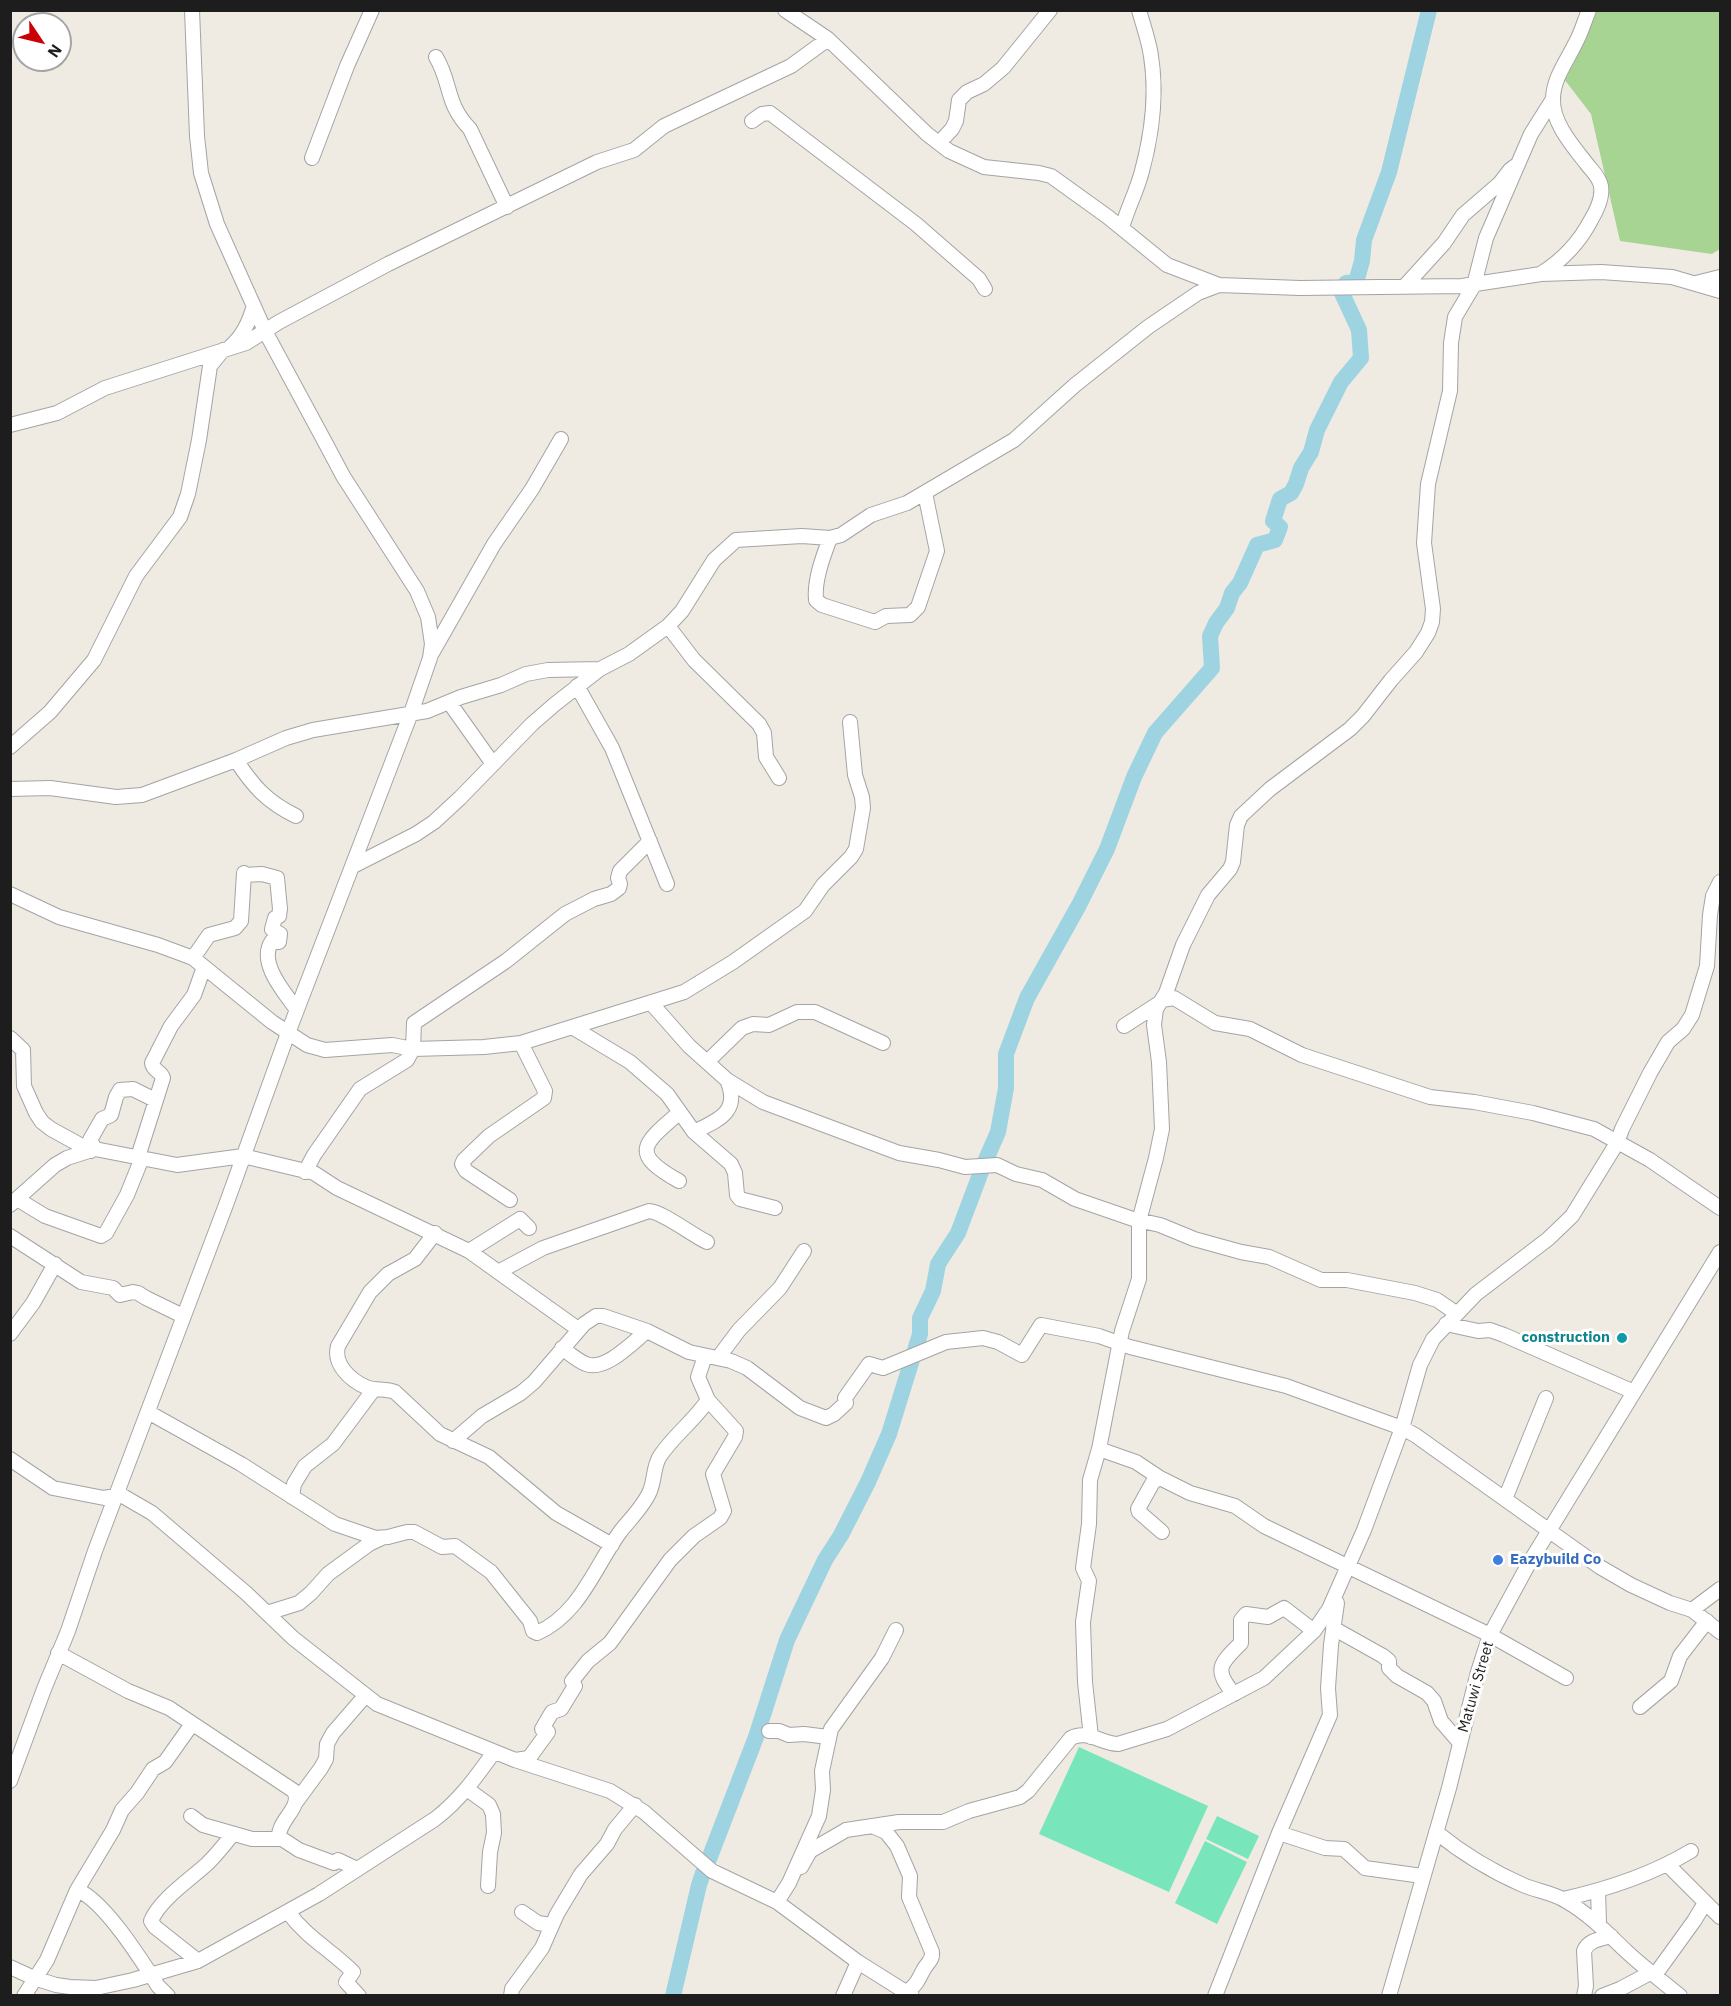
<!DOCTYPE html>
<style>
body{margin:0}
#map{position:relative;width:1731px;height:2006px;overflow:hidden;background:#efebe2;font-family:"IBM Plex Sans",sans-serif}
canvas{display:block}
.frame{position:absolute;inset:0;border:12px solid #1d1d1d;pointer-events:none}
.north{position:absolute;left:12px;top:12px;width:60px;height:60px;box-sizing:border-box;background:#fff;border:2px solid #a5a5a5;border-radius:50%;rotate:125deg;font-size:16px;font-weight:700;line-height:24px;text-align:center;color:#1d1d1d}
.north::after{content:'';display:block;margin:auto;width:21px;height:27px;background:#ca0004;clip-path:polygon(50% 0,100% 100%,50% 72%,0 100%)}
</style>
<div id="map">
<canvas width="1731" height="2006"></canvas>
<div class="frame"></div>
<div class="north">N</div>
</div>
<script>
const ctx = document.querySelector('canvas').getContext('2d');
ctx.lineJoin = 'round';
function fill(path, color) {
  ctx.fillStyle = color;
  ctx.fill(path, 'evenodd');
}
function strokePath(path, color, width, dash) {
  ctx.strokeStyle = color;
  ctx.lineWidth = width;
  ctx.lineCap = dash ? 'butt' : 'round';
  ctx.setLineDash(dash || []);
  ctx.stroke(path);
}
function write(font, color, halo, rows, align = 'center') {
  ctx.font = font + ' "IBM Plex Sans",sans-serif';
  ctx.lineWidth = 6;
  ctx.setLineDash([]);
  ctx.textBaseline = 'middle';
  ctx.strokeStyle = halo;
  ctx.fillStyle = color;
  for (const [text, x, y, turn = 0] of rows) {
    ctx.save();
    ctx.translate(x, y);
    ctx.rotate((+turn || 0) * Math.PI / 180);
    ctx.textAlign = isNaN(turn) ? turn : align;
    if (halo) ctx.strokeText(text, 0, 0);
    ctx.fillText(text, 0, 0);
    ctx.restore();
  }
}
fill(new Path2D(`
 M1594,11H1720V249L1712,254L1620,241L1591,114L1564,79Z`), '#a7d393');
fill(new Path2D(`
 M1079,1747L1208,1806L1169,1892L1039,1834Z
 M1217,1816L1259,1836L1248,1859L1206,1839Z
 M1205,1841L1247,1862L1217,1924L1175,1903Z`), '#78e6ba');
strokePath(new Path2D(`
 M1346,283L1356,282L1362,261L1364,240L1389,172L1429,10
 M709,1859L756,1737L787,1640L825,1560L841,1535L868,1482L889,1434L920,1334V1318L933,1291L938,1264L958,1233L984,1164L998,1132L1006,1088V1054L1027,998L1079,905L1107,849L1134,777L1155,733L1212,668L1210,636L1216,623L1227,608L1232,593L1240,583L1257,545L1275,540L1280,527L1273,521L1280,499L1291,493L1296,484L1301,468L1311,452L1317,430L1341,382L1361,358L1359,330L1341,291
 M673,1996L699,1885L703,1873`), '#9ed3e2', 16);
const minor = new Path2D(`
 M785,10L828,39L927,134L949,151L984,167L1039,173L1051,176L1108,217L1167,265L1219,285
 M436,57C452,84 445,103 470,129L507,207
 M752,121L762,114L770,113L916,224L979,279L985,289
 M939,143L952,129L956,121L959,100L967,92L984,84L1003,68L1050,10
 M312,158L347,66L372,10
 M1122,228C1127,209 1137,191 1142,171C1152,134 1157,94 1151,56C1149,41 1143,25 1139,10
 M1542,273C1564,259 1579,243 1591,220C1597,210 1603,198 1601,186C1599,176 1591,170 1586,163C1572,145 1552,122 1553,99C1553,79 1567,61 1575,44C1581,34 1584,22 1589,10
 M1696,283L1720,277
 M1404,287L1444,243L1463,215L1500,183L1510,170L1518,164L1531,134L1553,99
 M230,347C243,336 249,322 254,306
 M10,425L57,413L105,388L246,343L279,322L388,264L597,162L634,150L664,126L791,66L828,39
 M830,538C823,557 814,580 816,600L822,605L875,622L886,616L910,615L918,607L937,551L925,493
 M668,626L694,660L759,724L764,733L766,757L779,778
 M432,653L494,544L532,489L561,439
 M577,686L612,748L667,884
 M449,702L493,764
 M10,747L50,712L94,660L136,576L180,517L188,494L199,440L210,366L223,350
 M236,760C253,786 267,802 296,816
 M10,789L50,788L116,797L142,795L236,760L286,738L313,730L427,711L461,697L501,685L526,674L548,670L600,669
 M353,866L416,834L434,822L460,798L532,724L555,704L600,669L629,654L668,626L682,611L714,560L736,540L802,536L830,538L841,535L871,515L907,503L1014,440L1075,385L1148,327L1198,293L1219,285L1300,288L1462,286L1541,274L1601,272L1672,277L1720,291
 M244,875L262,874L277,878L280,909L279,916L275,918L272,929L280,934L279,942L272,941C257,963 286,994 297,1010
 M10,894L59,917L158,945L193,958L272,1022L307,1045L325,1050L392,1045L413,1049L484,1047L521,1043L684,992L733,962L805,911L823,885L851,857L856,849L863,808L862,797L855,775L850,722
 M193,958L209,935L235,928L241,921L244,873
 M1162,1000L1174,998L1215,1023L1250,1029L1302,1055L1430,1097L1474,1102L1533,1113L1594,1129L1650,1160L1720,1208
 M652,1004L689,1046L727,1080L763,1102L899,1153L939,1160L965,1167L997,1165L1016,1174L1042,1180L1075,1199L1133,1219L1160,1225L1194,1239L1241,1252L1269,1257L1321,1280H1347L1415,1293L1437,1300L1456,1313
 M1124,1026L1158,1004
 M572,1027L630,1062L667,1094L694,1132L731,1164L735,1173L737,1195L740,1199L775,1208
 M10,1038L23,1050L24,1086L36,1113L42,1122L51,1129L91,1151
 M707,1062L742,1028L753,1024L769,1025L797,1012H815L883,1043
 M694,1132C718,1120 741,1112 727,1080
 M95,1149L90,1140L102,1119L111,1115L116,1097L120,1090L133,1089L155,1100
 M138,1157L163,1078C161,1071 153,1071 152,1063L171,1026L194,995L204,967
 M305,1172L314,1155L360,1089L407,1060L413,1049L414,1023L506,961L565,914L594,899L611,894L619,888L620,884L618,878L620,871L650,841
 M679,1181C629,1153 643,1144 680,1112
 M17,1199L45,1216L101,1236L106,1233L127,1195L142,1158
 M510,1200L466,1171L462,1164L464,1160L489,1136L544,1098L545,1091L521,1043
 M10,1205L55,1165L67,1158L95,1149L177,1165L243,1156L314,1173L337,1188L469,1251L578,1329
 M435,1233L415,1259L388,1274L370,1292L338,1346C333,1364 350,1380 366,1387C375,1391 385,1388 395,1392L440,1434L489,1457L556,1513L612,1545
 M10,1236L81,1282L113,1288L120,1295L133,1292L138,1293L146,1298L183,1316
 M469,1251L520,1219L529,1228
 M500,1271L543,1248L649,1211C663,1212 692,1235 707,1242
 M1446,1324L1478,1331L1490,1330L1504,1335L1634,1392
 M10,1334L33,1303L55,1264
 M562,1348C570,1354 578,1361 586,1364C605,1372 633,1342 647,1331
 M718,1358L739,1330L780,1288L804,1251
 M148,1412L241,1464L335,1524L376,1538L388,1537L407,1532H414L442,1547L455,1546L491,1572L530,1621L533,1631L537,1633C580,1614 594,1568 620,1532C630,1519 644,1506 650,1491C655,1479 653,1467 660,1456C674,1435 694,1421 708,1400
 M453,1441L482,1416L521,1393L534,1382L584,1324L596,1316H603L647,1331L689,1352L731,1361L747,1368L800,1408L826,1418L834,1414L846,1403L845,1398L869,1364L883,1368L946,1342L983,1338L998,1342L1022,1355L1041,1325L1099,1336L1130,1347L1286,1386L1402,1428L1415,1435L1600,1567L1631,1585L1670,1603L1692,1610L1720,1632
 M1099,1449L1136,1462L1160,1478
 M10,1459L53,1488L104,1498L121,1495L152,1513L246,1593L293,1638L377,1704L515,1760L610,1791L644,1812L712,1871L777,1902L858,1962L912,1996
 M292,1497L294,1484L305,1466L333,1444L374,1389
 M1505,1499L1546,1398
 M1162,1532L1139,1512L1138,1509L1153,1482L1160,1478L1190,1493L1235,1506L1264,1526L1490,1635L1566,1678
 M1692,1610L1720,1589
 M267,1613L299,1603L311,1593L328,1574L369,1544L382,1538
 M1333,1628L1383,1656L1389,1661V1668L1397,1676L1427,1693L1434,1701L1441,1721L1460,1743
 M58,1653L128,1691L169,1708L294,1791C303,1807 278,1820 279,1837L299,1850L334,1863L338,1860L357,1869
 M1234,1694C1213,1669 1220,1664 1241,1643V1620L1246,1614L1268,1617L1284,1608L1314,1631
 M1640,1707L1671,1681L1680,1656L1707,1621
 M769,1731H779L789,1735L804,1734L828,1737
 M1091,1737L1085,1682L1083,1622L1089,1581L1083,1568L1089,1524L1090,1480L1099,1449L1122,1331L1139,1279V1221L1156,1158L1162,1129L1159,1062L1154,1025L1156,1009L1166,993L1183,945L1208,895L1230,869L1233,862L1237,825L1241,816L1270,789L1350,729L1363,716L1391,680L1416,652L1428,633L1432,622L1433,609L1424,543L1428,484L1450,391L1451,343L1455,317L1474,285L1486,238L1518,164
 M515,1760L529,1758L548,1732L542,1729L552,1712L561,1709L575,1686L572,1681L588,1661L610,1643L670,1560L694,1536L720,1518L724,1511L713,1474L735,1437L736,1431L708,1400L698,1377L705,1356
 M10,1781L44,1689L68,1631L95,1551L227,1202L288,1033L411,713L430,658L432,644L428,617L417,591L343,476L326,444L265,331L217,224L201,173L197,136L192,10
 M467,1789L489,1805L493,1814L494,1833L490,1852L488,1886
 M296,1802L321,1768L326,1759L327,1744L333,1733L365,1696
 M191,1816L203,1825L252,1839H282
 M872,1826L886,1832L897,1846L910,1876L909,1897L932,1952C933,1960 928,1962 924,1969C917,1981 919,1982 907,1992
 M1436,1832C1463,1854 1491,1871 1523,1885C1537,1891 1554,1893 1566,1901C1589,1914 1607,1933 1626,1951C1643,1967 1662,1981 1680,1996
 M1279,1833L1325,1848L1344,1849L1365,1868L1422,1876
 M1668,1865L1720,1917
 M797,1868L801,1867L810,1851L846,1830L899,1822H943L969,1811L1020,1797L1028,1791L1071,1738C1087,1729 1102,1744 1118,1744L1167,1729L1264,1678L1314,1631L1329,1609L1364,1530L1402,1428L1420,1365L1433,1339L1476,1294L1548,1239L1572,1216L1617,1143L1622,1129L1650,1073L1668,1042L1683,1029L1692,1015L1707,966L1710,915L1713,896L1720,882
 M77,1890C104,1900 142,1961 158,1986L168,1996
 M1598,1890L1599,1924
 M1563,1899C1608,1889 1651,1875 1691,1851
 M777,1902L789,1883L819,1816L823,1790L822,1771L831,1729L882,1658L896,1630
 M288,1912C307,1938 331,1950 353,1972L346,1982L359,1996
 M522,1912L538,1923L551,1925
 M198,1961L155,1927L151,1921C160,1899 191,1879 208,1863C217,1854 225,1844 233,1834
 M10,1967L34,1978L56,1985L70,1987L96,1988L133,1980L198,1961L319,1894L435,1819C460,1800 476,1777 494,1752
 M1655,1975L1694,1921L1705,1903
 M24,1996L47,1960L77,1890L113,1830L122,1810L137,1793L153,1769L165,1762L192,1724
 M511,1996L512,1989L542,1948L557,1914L581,1874L607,1844L615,1829L635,1805
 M843,1996L858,1962
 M1215,1996L1279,1833L1330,1715L1328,1688L1331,1645L1337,1603
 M1389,1996L1449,1788L1478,1672L1490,1635L1528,1565L1720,1252
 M1584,1996L1586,1986L1584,1951C1588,1940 1601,1939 1611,1936
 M1602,1996L1620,1989L1652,1972`);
strokePath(minor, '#a4a4a4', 16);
strokePath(minor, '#fff', 14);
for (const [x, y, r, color] of [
 [1622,1338,6,"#0f9aa8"],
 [1498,1560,6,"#3f7fe0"]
]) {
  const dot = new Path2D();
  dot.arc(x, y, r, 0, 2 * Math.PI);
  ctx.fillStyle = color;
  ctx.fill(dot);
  strokePath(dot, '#fff', 2);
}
write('bold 15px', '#0d838f', '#fff', [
 ["construction",1610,1338]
], 'right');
write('bold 15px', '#366cbe', '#fff', [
 ["Eazybuild Co",1510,1560]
], 'left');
write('15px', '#1d1d1d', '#fff', [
 ["Matuwi Street",1476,1687,-74]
]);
</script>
